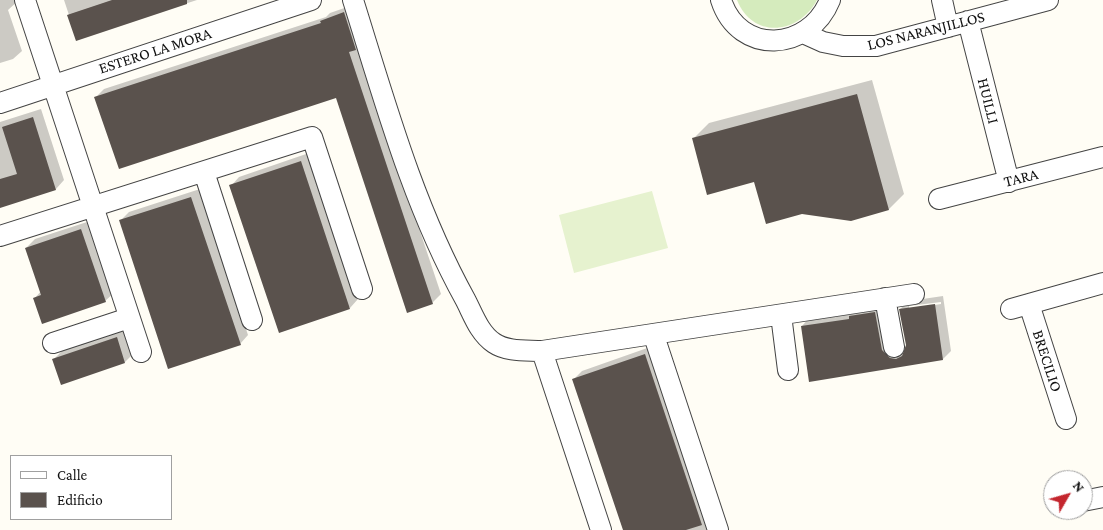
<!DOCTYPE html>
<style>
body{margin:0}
#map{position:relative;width:1103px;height:530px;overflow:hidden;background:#fffdf5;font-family:"Crimson Pro",serif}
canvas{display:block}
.legend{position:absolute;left:10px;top:455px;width:162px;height:65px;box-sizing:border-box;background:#fff;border:1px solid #a0a0a0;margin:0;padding:6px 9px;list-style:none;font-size:15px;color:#111}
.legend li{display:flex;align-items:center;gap:10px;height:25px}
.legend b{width:25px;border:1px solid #a0a0a0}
.north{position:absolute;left:1043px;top:470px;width:50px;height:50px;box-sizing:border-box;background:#fff;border:1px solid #a0a0a0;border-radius:50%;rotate:52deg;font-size:14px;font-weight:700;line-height:20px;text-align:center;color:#111}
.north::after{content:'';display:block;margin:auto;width:18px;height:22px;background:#c4262e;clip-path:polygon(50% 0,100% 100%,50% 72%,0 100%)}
</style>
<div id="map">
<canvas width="1103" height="530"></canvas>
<ul class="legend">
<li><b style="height:6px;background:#fff"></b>Calle</li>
<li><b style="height:14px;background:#5a524d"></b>Edificio</li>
</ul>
<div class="north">N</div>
</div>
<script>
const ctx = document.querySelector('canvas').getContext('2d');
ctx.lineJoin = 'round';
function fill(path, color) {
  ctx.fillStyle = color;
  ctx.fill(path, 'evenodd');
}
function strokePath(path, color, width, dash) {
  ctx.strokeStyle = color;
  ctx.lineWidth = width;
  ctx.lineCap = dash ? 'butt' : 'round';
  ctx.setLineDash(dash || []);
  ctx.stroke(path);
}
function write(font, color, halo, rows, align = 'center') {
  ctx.font = font + ' "Crimson Pro",serif';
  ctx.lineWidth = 5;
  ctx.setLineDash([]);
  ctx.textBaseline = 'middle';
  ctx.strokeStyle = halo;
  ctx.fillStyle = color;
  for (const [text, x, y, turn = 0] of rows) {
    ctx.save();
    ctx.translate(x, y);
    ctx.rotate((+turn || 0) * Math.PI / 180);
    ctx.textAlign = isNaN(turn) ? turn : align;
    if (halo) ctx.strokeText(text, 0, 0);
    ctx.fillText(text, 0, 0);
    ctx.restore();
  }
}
fill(new Path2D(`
 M737,0H817C799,34 753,40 737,0Z`), '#d5ebbd');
fill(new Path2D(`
 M652,191L668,248L574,273L559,215Z`), '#e6f2cf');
fill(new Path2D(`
 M0,0H19L8,10L22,51L13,59L0,63Z
 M64,0H197L77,39Z
 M353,5L358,46L441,294L432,303L337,97H96L104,89L326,17L330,13Z
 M872,80L904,194L889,209L755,180L693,139L709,123Z
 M41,109L64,180L56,189L0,207V122Z
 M309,153L358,299L350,308L231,186L239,177Z
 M200,189L248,335L240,344L120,221L129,212Z
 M90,221L114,293L105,301L35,298L41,291L26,248L35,239Z
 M943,296L951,351L943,359L810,381L802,326L810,317L884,304L898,350L905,351L907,345L900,309L909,301ZM941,302V304L909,309V306Z
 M125,330L133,354L125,362L54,359L62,351Z
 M653,346L715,530H624L574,379L582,371Z`), '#0003');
fill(new Path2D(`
 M112,0H187V4L76,41L67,15Z
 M344,12L356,50L349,52L433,304L407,313L336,98L119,169L94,97L321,23L320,21Z
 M857,94L889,210L851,221L802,214L766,224L754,182L707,195L692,138Z
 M33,117L56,190L0,208V179L17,174L2,127Z
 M301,161L350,309L279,333L229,185Z
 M191,197L241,345L168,369L119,220Z
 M81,229L106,302L42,324L33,298L41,295L25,248Z
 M935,304L943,360L809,382L801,326L849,319V316L875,312L882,350L890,358L896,359L902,356L906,345L899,309Z
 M117,337L125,363L61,385L52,359Z
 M645,354L702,525L686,530H623L572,379Z`), '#5a524d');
const street = new Path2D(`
 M25,0L141,352
 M353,0C385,102 413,205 465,299C473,314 479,333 494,343C507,352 527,350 542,351L914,294
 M721,0C739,56 809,52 830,0
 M942,0L948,27
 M968,21L1009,182
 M803,33L823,42L843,46H876L1048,0
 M0,103L311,0
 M204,172L252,320
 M939,199L1103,157
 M0,236L312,137L362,289
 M885,298L894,347
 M1029,304L1066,419
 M1011,309L1103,283
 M781,315L788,370
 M654,336L718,530
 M53,343L129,318
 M542,351L601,530
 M1083,501L1103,497`);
strokePath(street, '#444', 22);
strokePath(street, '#fff', 20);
write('16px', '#111', '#fff', [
 ["LOS NARANJILLOS",926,31,-14],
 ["ESTERO LA MORA",155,51,-18],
 ["HUILLI",988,101,76],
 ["TARA",1021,178,-14],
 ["BRECILIO",1047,361,72]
]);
</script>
